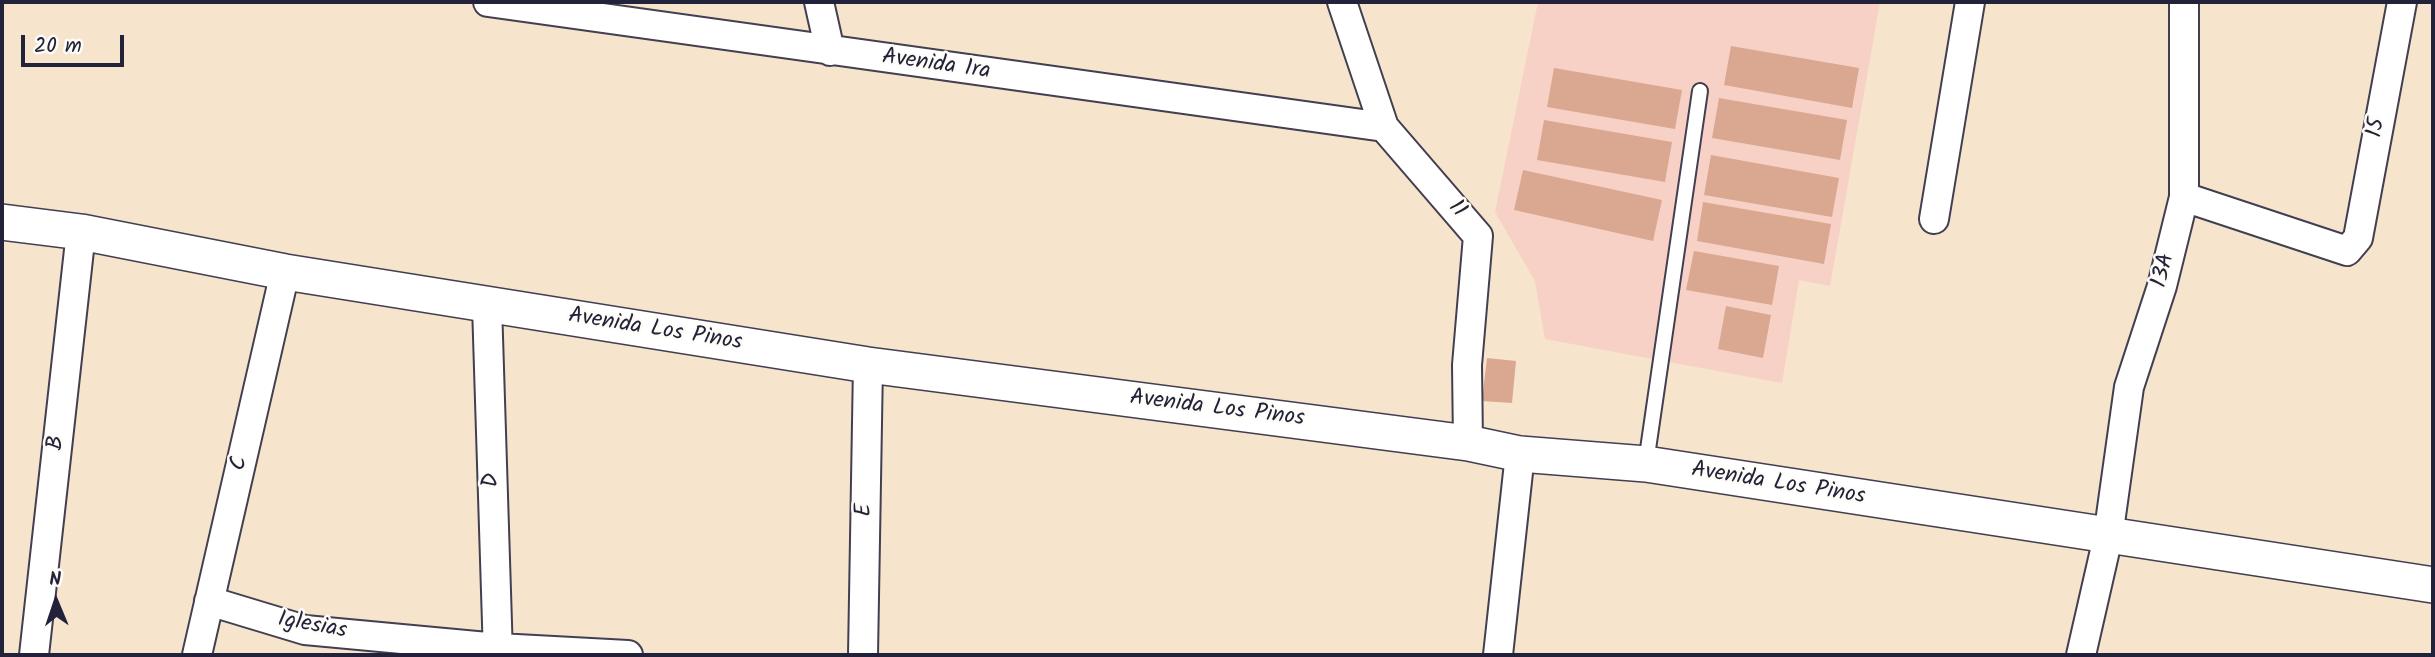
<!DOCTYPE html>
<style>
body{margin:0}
#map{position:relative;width:2435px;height:657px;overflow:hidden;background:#f6e4cd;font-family:Kalam,sans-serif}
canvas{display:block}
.frame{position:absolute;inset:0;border:4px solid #22223b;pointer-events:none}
.north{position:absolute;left:21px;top:566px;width:70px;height:70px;-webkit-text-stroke:5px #fdfcf7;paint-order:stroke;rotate:358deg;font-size:19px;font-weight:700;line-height:28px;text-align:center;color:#22223b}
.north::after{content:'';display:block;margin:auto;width:24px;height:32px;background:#22223b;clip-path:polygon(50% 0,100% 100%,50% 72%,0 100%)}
.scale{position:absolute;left:21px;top:35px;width:103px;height:32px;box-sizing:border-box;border:4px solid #22223b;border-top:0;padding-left:9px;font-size:21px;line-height:24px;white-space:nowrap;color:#22223b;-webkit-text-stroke:5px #fdfcf7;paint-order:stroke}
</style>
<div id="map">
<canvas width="2435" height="657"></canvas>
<div class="frame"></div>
<div class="north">N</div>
<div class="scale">20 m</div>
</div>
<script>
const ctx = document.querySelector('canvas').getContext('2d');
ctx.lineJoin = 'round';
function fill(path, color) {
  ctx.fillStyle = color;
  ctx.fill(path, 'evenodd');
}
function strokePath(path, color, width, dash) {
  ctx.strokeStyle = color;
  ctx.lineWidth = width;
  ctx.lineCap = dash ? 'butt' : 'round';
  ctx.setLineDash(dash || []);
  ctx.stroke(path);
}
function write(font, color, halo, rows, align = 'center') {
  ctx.font = font + ' Kalam,sans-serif';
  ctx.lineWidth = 5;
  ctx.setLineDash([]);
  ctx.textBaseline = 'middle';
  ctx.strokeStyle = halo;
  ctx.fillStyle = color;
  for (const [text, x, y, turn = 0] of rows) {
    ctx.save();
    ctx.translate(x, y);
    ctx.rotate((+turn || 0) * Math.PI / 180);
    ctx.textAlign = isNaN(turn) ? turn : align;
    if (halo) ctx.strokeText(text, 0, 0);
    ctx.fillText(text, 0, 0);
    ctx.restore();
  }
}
fill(new Path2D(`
 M1538,2H1880L1830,286L1799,280L1782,383L1545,339L1535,281L1495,212Z`), '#f7d1c6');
fill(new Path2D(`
 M1731,46L1859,68L1852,108L1724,85Z
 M1554,68L1682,90L1675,129L1547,107Z
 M1719,98L1847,120L1840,160L1712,138Z
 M1544,120L1672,142L1665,182L1537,160Z
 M1711,155L1839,178L1832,217L1704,195Z
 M1523,170L1662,200L1653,241L1514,210Z
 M1703,202L1831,224L1824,264L1697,241Z
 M1694,251L1779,266L1772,305L1686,290Z
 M1726,306L1771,315L1763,358L1718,349Z
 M1487,358L1516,361L1512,403L1482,401Z`), '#daa890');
const service = new Path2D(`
 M1646,463L1700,91`);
const minor = new Path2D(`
 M488,2L1384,127
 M819,2L830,51
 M1342,2L1384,127L1478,236L1467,365L1468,443
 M2184,197L2347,251L2358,238L2402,2
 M1934,219L1970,2
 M487,305L498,655
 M209,601L305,630L498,648L628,655
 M34,655L81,232
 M197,655L285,272
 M863,655L868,365
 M1498,655L1520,454
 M2081,655L2108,537L2129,387L2162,286L2184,197V2`);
const tertiary = new Path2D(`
 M2,222L81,232L285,272L868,365L1468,443L1520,454L1646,464L2433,585`);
strokePath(service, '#423f51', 18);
strokePath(minor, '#423f51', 32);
strokePath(tertiary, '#423f51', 38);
strokePath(service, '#fff', 14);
strokePath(minor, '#fff', 28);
strokePath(tertiary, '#fff', 35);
write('23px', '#22223b', '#fdfcf7', [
 ["Avenida 1ra",936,66,8],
 ["15",2378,128,-80],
 ["11",1456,210,49],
 ["13A",2165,271,-75],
 ["Avenida Los Pinos",655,331,9],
 ["Avenida Los Pinos",1217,410,7],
 ["B",58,443,-84],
 ["C",241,464,-77],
 ["D",493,480,-92],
 ["Avenida Los Pinos",1778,485,9],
 ["E",866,510,-89],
 ["Iglesias",312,627,10]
]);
</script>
